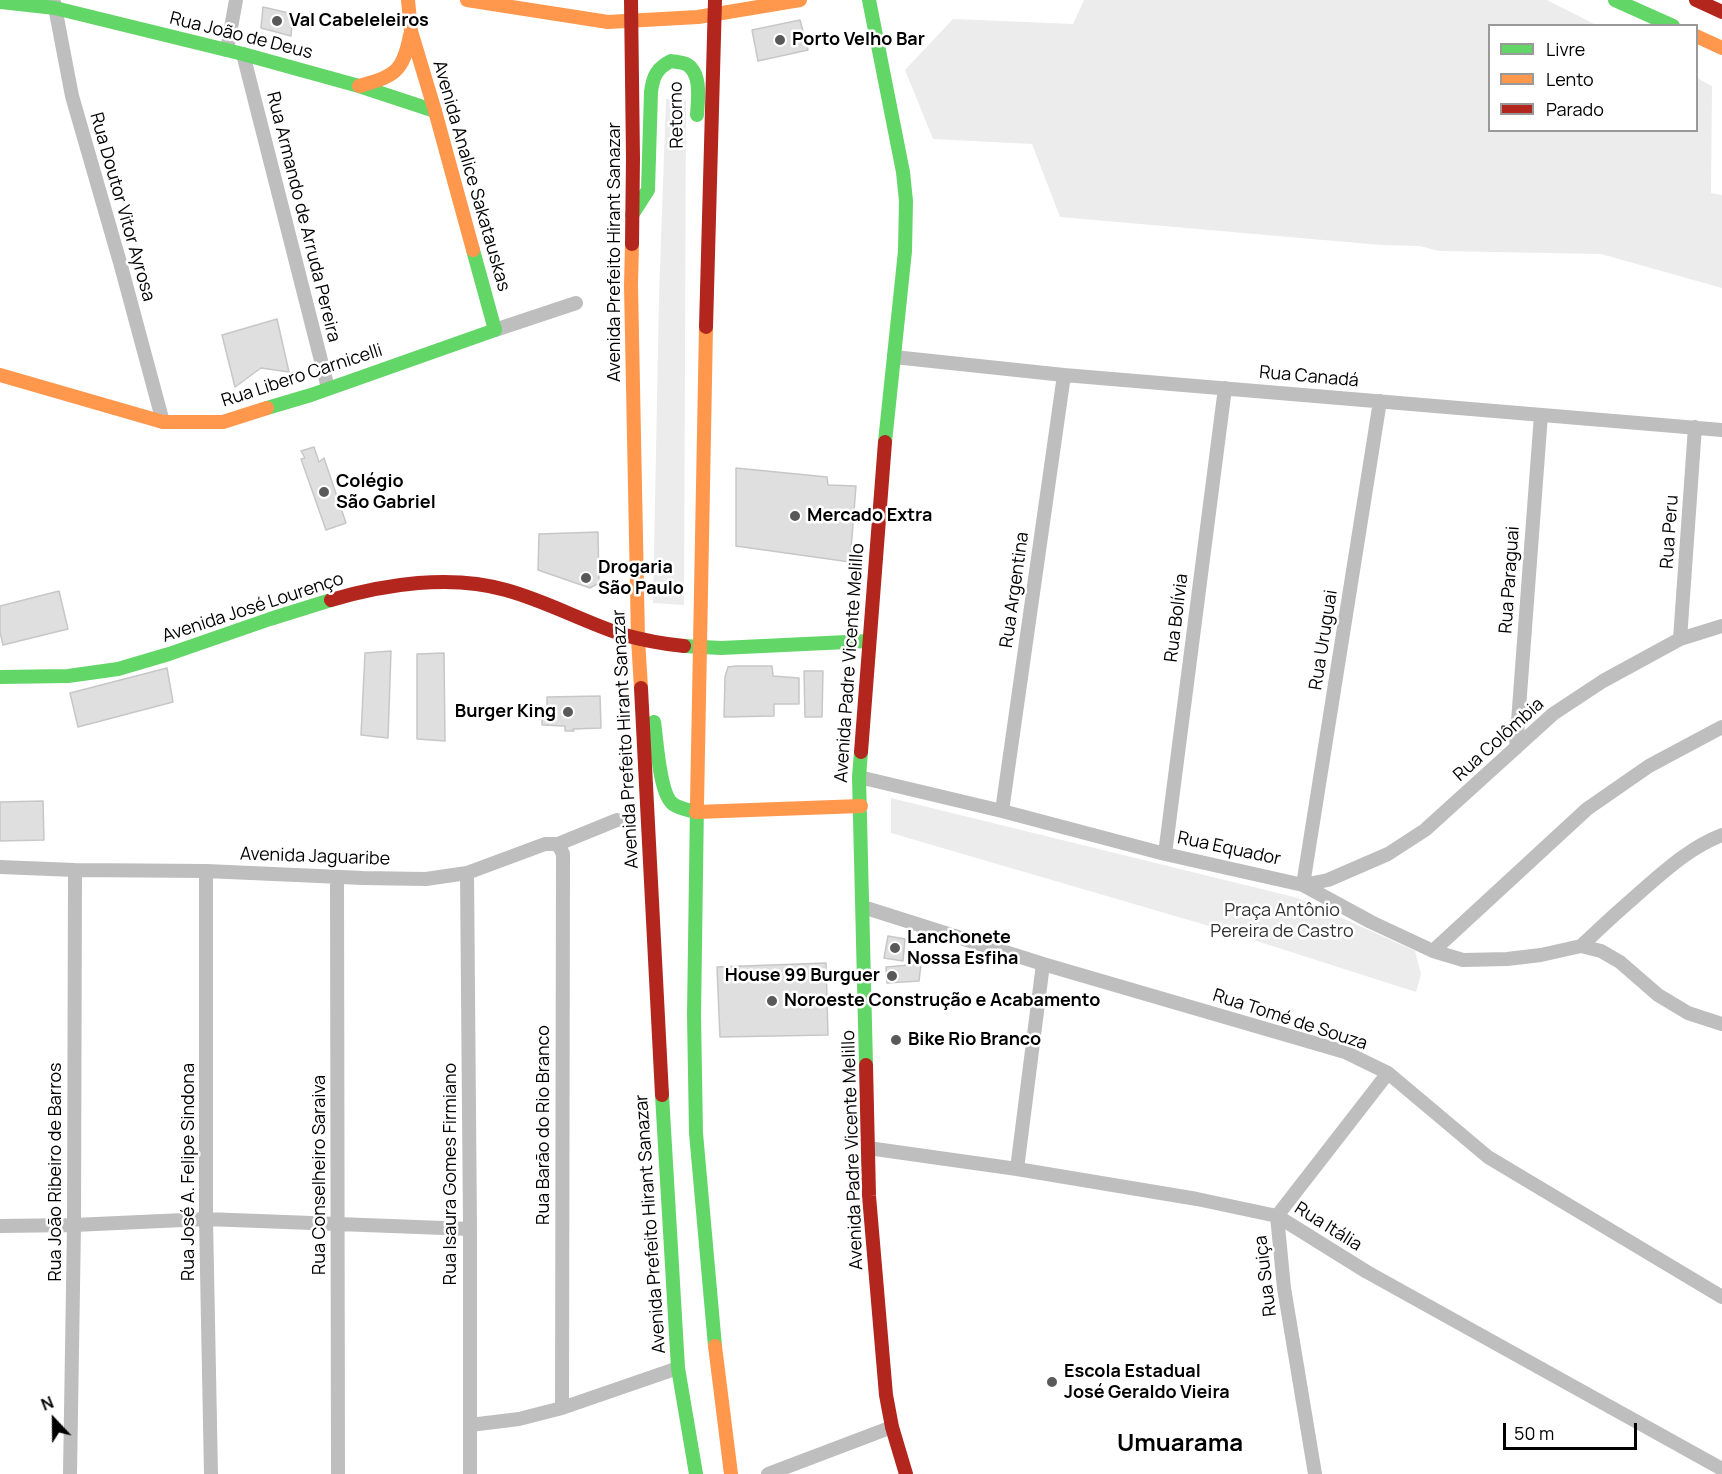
<!DOCTYPE html>
<meta charset="utf-8">
<style>
body{margin:0}
#map{position:relative;width:1722px;height:1474px;overflow:hidden;background:#fff;font-family:Manrope,sans-serif}
canvas{display:block}
.legend{position:absolute;left:1488px;top:24px;width:210px;height:108px;box-sizing:border-box;background:#fff;border:2px solid #999;margin:0;padding:8px 10px;list-style:none;font-size:18px;color:#000}
.legend li{display:flex;align-items:center;gap:12px;height:30px}
.legend b{width:30px;border:2px solid #999}
.north{position:absolute;left:24px;top:1390px;width:60px;height:60px;-webkit-text-stroke:4px #fff;paint-order:stroke;rotate:338deg;font-size:16px;font-weight:700;line-height:24px;text-align:center;color:#000}
.north::after{content:'';display:block;margin:auto;width:21px;height:27px;background:#000;clip-path:polygon(50% 0,100% 100%,50% 72%,0 100%)}
.scale{position:absolute;left:1503px;top:1423px;width:134px;height:27px;box-sizing:border-box;border:3px solid #000;border-top:0;padding-left:8px;font-size:18px;line-height:21px;white-space:nowrap;color:#000;-webkit-text-stroke:4px #fff;paint-order:stroke}
</style>
<div id="map">
<canvas width="1722" height="1474"></canvas>
<ul class="legend">
<li><b style="height:8px;background:#63d668"></b>Livre</li>
<li><b style="height:8px;background:#ff974d"></b>Lento</li>
<li><b style="height:8px;background:#b3261e"></b>Parado</li>
</ul>
<div class="north">N</div>
<div class="scale">50 m</div>
</div>
<script>
const ctx = document.querySelector('canvas').getContext('2d');
ctx.lineJoin = 'round';
function fill(path, color) {
  ctx.fillStyle = color;
  ctx.fill(path, 'evenodd');
}
function strokePath(path, color, width, dash) {
  ctx.strokeStyle = color;
  ctx.lineWidth = width;
  ctx.lineCap = dash ? 'butt' : 'round';
  ctx.setLineDash(dash || []);
  ctx.stroke(path);
}
function write(font, color, halo, rows, align = 'center') {
  ctx.font = font + ' Manrope,sans-serif';
  ctx.lineWidth = 5;
  ctx.setLineDash([]);
  ctx.textBaseline = 'middle';
  ctx.strokeStyle = halo;
  ctx.fillStyle = color;
  for (const [text, x, y, turn = 0] of rows) {
    ctx.save();
    ctx.translate(x, y);
    ctx.rotate((+turn || 0) * Math.PI / 180);
    ctx.textAlign = isNaN(turn) ? turn : align;
    if (halo) ctx.strokeText(text, 0, 0);
    ctx.fillText(text, 0, 0);
    ctx.restore();
  }
}
fill(new Path2D(`
 M1084,0H1547L1596,25L1490,26V130H1696L1697,78L1712,86L1711,193L1722,195V288L1601,254L1439,251L1420,246L1381,245L1060,217L1032,144L933,139L905,70L953,19L1073,24Z
 M666,99L686,100L684,605L653,603L659,296Z
 M891,798L1298,898L1415,951L1421,974L1416,992L1216,928L891,833Z`), '#ececec');
const building = new Path2D(`
 M263,7L293,14L291,36L261,28Z
 M800,20L808,50L758,61L752,30Z
 M277,319L289,372L261,368L235,387L222,335Z
 M314,447L319,462L324,458L346,523L326,530L301,459L305,458L301,451Z
 M736,468L827,477L828,485L856,486L850,562L736,546Z
 M598,532L599,583L590,588L538,570L539,534Z
 M59,591L68,629L3,645L0,632V606Z
 M391,651L388,738L361,735L365,653Z
 M444,653L445,741L417,739V654Z
 M736,666H772L773,676L799,678V704H774V716L724,717L725,677L728,667Z
 M167,668L173,702L78,727L70,693Z
 M804,671H823L822,717H805Z
 M600,696L601,728L573,729L574,731H565V726L542,725V719L537,718L536,705L547,707V697Z
 M43,801L44,840L0,841V802Z
 M888,936L905,939L903,961L884,958Z
 M826,963L828,1035L720,1037L717,967Z
 M921,964L919,981L887,983L886,967Z`);
fill(building, '#dfdfdf');
strokePath(building, '#c7c7c7', 1.5);
strokePath(new Path2D(`
 M54,2L72,96L121,266L163,422
 M227,50L236,0
 M243,54L328,388
 M495,330L576,303
 M894,357L1064,375L1722,430
 M1380,401L1303,885L1328,880L1388,854L1425,830L1553,714L1603,681L1680,639L1722,626
 M1680,639L1695,427
 M1516,748L1541,415
 M859,777L1002,811L1165,854L1303,885L1371,922L1433,951L1463,960L1507,959L1541,955L1581,946L1601,951L1620,962L1658,995L1688,1013L1722,1024
 M1002,811L1064,375
 M558,844L563,854L562,1408
 M1165,854L1225,388
 M0,867L75,870L206,871L363,878L426,879L467,873L545,844H558L617,820
 M206,871V1219L211,1474
 M467,873L470,1229V1474
 M337,877L338,1474
 M863,907L1043,964L1345,1052L1388,1073L1488,1157L1722,1297
 M1581,946C1602,926 1624,906 1646,887C1669,867 1693,846 1722,835
 M1433,951L1587,809L1649,766L1722,727
 M868,1148L1017,1169L1197,1199L1277,1216L1367,1272L1722,1469
 M1017,1169L1043,964
 M0,1226L74,1225L206,1219L470,1229
 M470,1425L519,1419L562,1408L678,1368
 M70,1474L74,1225L75,870
 M768,1474L892,1427
 M1315,1474L1284,1288L1277,1216L1388,1073`), '#bebebe', 14);
strokePath(new Path2D(`
 M869,0L903,172L906,201L905,251L885,442
 M1615,0L1673,26
 M0,2L55,8L243,54L359,86L435,111
 M632,215L648,190L651,92C653,76 657,68 671,61C676,62 681,62 686,64C702,72 698,100 697,115
 M267,408L311,395L495,330L473,250
 M684,646L721,648L868,641
 M0,677L68,676L118,669L169,654L270,619L331,600
 M654,722C657,740 659,794 673,804C680,809 689,810 696,812
 M861,752L859,777L866,1065
 M697,804L694,1015L696,1133L715,1346
 M662,1095L678,1368L696,1474`), '#63d668', 14);
strokePath(new Path2D(`
 M408,0L411,31L435,111L473,250
 M467,0L608,22L698,17L800,0
 M1696,36L1722,48
 M359,86C394,76 403,73 410,35
 M632,244L631,285L638,639L641,688
 M0,375L163,422H223L267,408
 M697,804L706,327
 M696,812L861,806
 M715,1346L731,1474`), '#ff974d', 14);
strokePath(new Path2D(`
 M631,0L633,158L632,244
 M1696,0L1722,12
 M706,327L715,0
 M331,600C385,584 451,574 506,590C546,601 582,621 621,634C642,640 663,644 684,646
 M641,688L662,1095
 M861,752L885,442
 M866,1065L869,1196L886,1395L892,1427L906,1474`), '#b3261e', 14);
for (const [x, y, r, color] of [
 [277,21,6,"#595959"],
 [780,40,6,"#595959"],
 [324,492,6,"#595959"],
 [795,516,6,"#595959"],
 [586,578,6,"#595959"],
 [568,712,6,"#595959"],
 [895,948,6,"#595959"],
 [892,976,6,"#595959"],
 [772,1001,6,"#595959"],
 [896,1040,6,"#595959"],
 [1052,1382,6,"#595959"]
]) {
  const dot = new Path2D();
  dot.arc(x, y, r, 0, 2 * Math.PI);
  ctx.fillStyle = color;
  ctx.fill(dot);
  strokePath(dot, '#fff', 2);
}
write('bold 18px', '#000', '#fff', [
 ["Val Cabeleleiros",289,21],
 ["Porto Velho Bar",792,40],
 ["Colégio",336,482],
 ["São Gabriel",336,503],
 ["Mercado Extra",807,516],
 ["Drogaria",598,568],
 ["São Paulo",598,589],
 ["Burger King",556,712,"right"],
 ["Lanchonete",907,938],
 ["Nossa Esfiha",907,959],
 ["House 99 Burguer",880,976,"right"],
 ["Noroeste Construção e Acabamento",784,1001],
 ["Bike Rio Branco",908,1040],
 ["Escola Estadual",1064,1372],
 ["José Geraldo Vieira",1064,1393]
], 'left');
write('18px', '#000', '#fff', [
 ["Rua João de Deus",241,36,14],
 ["Retorno",677,115,-91],
 ["Avenida Analice Sakatauskas",471,176,74],
 ["Rua Doutor Vitor Ayrosa",122,207,74],
 ["Rua Armando de Arruda Pereira",303,217,76],
 ["Avenida Prefeito Hirant Sanazar",615,252,-90],
 ["Rua Libero Carnicelli",302,376,-18],
 ["Rua Canadá",1309,377,5],
 ["Rua Peru",1670,532,-86],
 ["Rua Paraguai",1510,580,-86],
 ["Rua Argentina",1015,590,-82],
 ["Avenida José Lourenço",253,608,-18],
 ["Rua Bolívia",1177,618,-83],
 ["Rua Uruguai",1324,640,-81],
 ["Avenida Padre Vicente Melillo",850,663,-86],
 ["Avenida Prefeito Hirant Sanazar",626,739,-93],
 ["Rua Colômbia",1499,740,-42],
 ["Rua Equador",1229,849,12],
 ["Avenida Jaguaribe",315,857,2],
 ["Rua Tomé de Souza",1290,1020,18],
 ["Rua Barão do Rio Branco",544,1125,-90],
 ["Avenida Padre Vicente Melillo",853,1150,-92],
 ["Rua João Ribeiro de Barros",56,1172,-90],
 ["Rua José A. Felipe Sindona",189,1172,-90],
 ["Rua Isaura Gomes Firmiano",451,1174,-90],
 ["Rua Conselheiro Saraiva",320,1175,-90],
 ["Avenida Prefeito Hirant Sanazar",651,1224,-94],
 ["Rua Itália",1328,1227,32],
 ["Rua Suiça",1266,1276,-97]
]);
write('18px', '#333', '#fff', [
 ["Praça Antônio",1282,911],
 ["Pereira de Castro",1282,932]
]);
write('bold 24px', '#000', '#fff', [
 ["Umuarama",1180,1444]
]);
</script>
